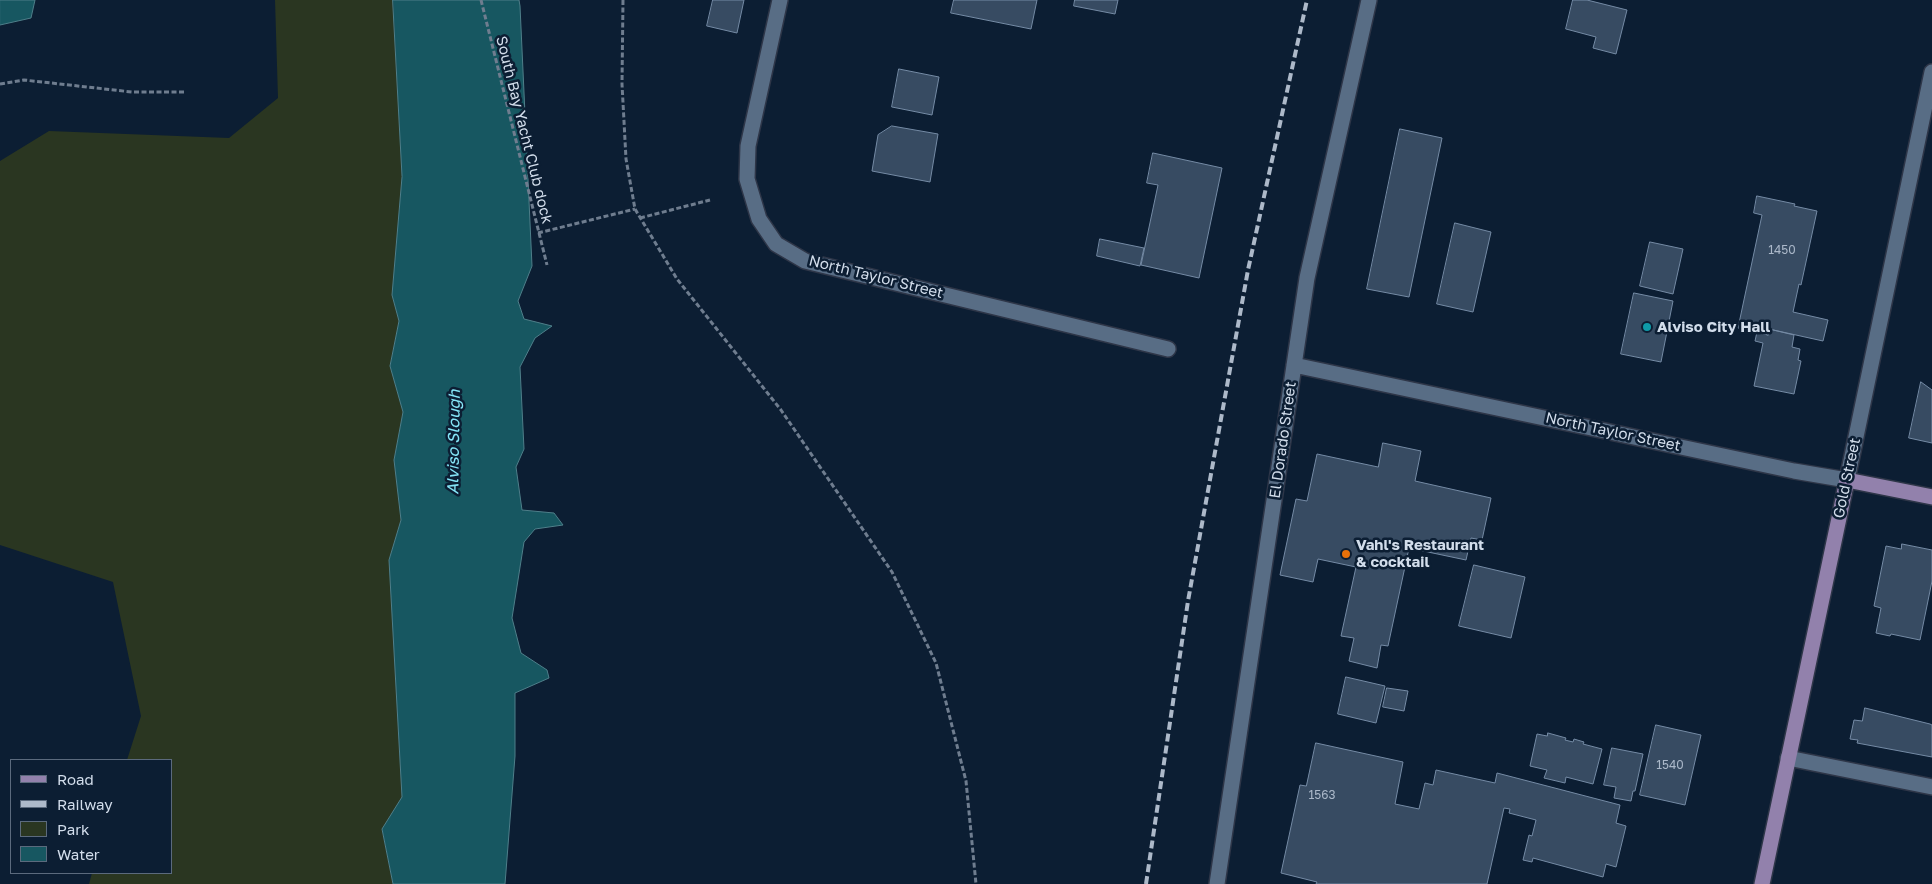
<!DOCTYPE html>
<style>
body{margin:0}
#map{position:relative;width:1932px;height:884px;overflow:hidden;background:#0c1e33;font-family:"Golos Text",sans-serif}
canvas{display:block}
.legend{position:absolute;left:10px;top:759px;width:162px;height:115px;box-sizing:border-box;background:#0c1e33;border:1px solid #5b6a7d;margin:0;padding:6px 9px;list-style:none;font-size:15px;color:#d2ddeb}
.legend li{display:flex;align-items:center;gap:10px;height:25px}
.legend b{width:25px;border:1px solid #5b6a7d}
</style>
<div id="map">
<canvas width="1932" height="884"></canvas>
<ul class="legend">
<li><b style="height:6px;background:#9281ac"></b>Road</li>
<li><b style="height:6px;background:#adb9c9"></b>Railway</li>
<li><b style="height:14px;background:#2a3621"></b>Park</li>
<li><b style="height:14px;background:#175761"></b>Water</li>
</ul>
</div>
<script>
const ctx = document.querySelector('canvas').getContext('2d');
ctx.lineJoin = 'round';
function fill(path, color) {
  ctx.fillStyle = color;
  ctx.fill(path, 'evenodd');
}
function strokePath(path, color, width, dash) {
  ctx.strokeStyle = color;
  ctx.lineWidth = width;
  ctx.lineCap = dash ? 'butt' : 'round';
  ctx.setLineDash(dash || []);
  ctx.stroke(path);
}
function write(font, color, halo, rows, align = 'center') {
  ctx.font = font + ' "Golos Text",sans-serif';
  ctx.lineWidth = 5;
  ctx.setLineDash([]);
  ctx.textBaseline = 'middle';
  ctx.strokeStyle = halo;
  ctx.fillStyle = color;
  for (const [text, x, y, turn = 0] of rows) {
    ctx.save();
    ctx.translate(x, y);
    ctx.rotate((+turn || 0) * Math.PI / 180);
    ctx.textAlign = isNaN(turn) ? turn : align;
    if (halo) ctx.strokeText(text, 0, 0);
    ctx.fillText(text, 0, 0);
    ctx.restore();
  }
}
fill(new Path2D(`
 M275,0H393L402,177L392,295L399,321L390,366L403,412L394,460L401,520L389,560L402,797L382,830L393,884H89L92,873H171V760H127L141,716L113,582L0,545V161L49,131L229,138L278,98Z`), '#2a3621');
const water = new Path2D(`
 M0,0H35L31,18L0,25Z
 M393,0H519L520,6L532,266L518,301L524,319L552,326L535,338L520,367L524,449L516,467L522,510L554,513L563,525L535,529L524,542L512,618L521,653L547,670L549,678L515,693V756L505,884H393L382,829L402,797L389,560L401,520L394,460L403,412L390,366L399,321L392,295L402,177Z`);
fill(water, '#175761');
strokePath(water, '#4f7f8a', 1);
const building = new Path2D(`
 M713,0H744L737,33L707,26Z
 M954,0H1037L1031,29L951,13Z
 M1075,0H1118L1115,14L1074,6Z
 M1573,0H1587L1627,10L1616,54L1593,48L1596,37L1566,29Z
 M899,69L939,77L932,115L892,107Z
 M892,126L938,134L930,182L872,171L878,135Z
 M1400,129L1442,138L1409,297L1367,289Z
 M1153,153L1222,168L1199,278L1141,265L1158,185L1147,183Z
 M1757,196L1795,204L1794,206L1817,211L1801,285L1799,284L1793,312L1828,320L1823,341L1769,329L1768,335L1738,328L1762,215L1754,213Z
 M1455,223L1491,232L1473,312L1437,304Z
 M1100,239L1144,248L1140,266L1097,256Z
 M1650,242L1683,249L1673,294L1640,286Z
 M1634,293L1673,301L1661,362L1621,354Z
 M1769,329L1794,335L1792,347L1800,349L1798,360L1801,361L1794,394L1754,386L1763,343L1755,341L1757,332L1768,335Z
 M1921,382L1932,390V443L1909,438Z
 M1383,443L1421,451L1415,481L1491,498L1482,540L1471,538L1466,560L1409,548L1388,646L1381,645L1377,668L1349,661L1354,638L1341,636L1356,567L1318,559L1313,582L1280,575L1296,499L1307,501L1317,454L1378,467Z
 M1902,544L1932,550V581L1920,640L1891,634L1890,636L1876,633L1881,608L1874,606L1886,546L1901,549Z
 M1474,565L1525,577L1511,638L1459,626Z
 M1346,677L1385,686L1376,723L1338,714Z
 M1387,688L1408,691L1404,711L1383,707Z
 M1865,708L1930,724L1932,725V757L1857,743L1858,740L1850,739L1854,720L1862,721Z
 M1656,725L1701,735L1685,805L1640,795Z
 M1548,733L1566,738L1565,740L1573,742L1574,739L1584,742L1583,744L1602,749L1593,784L1566,777L1565,783L1544,778L1547,770L1530,766L1537,734L1547,736Z
 M1316,743L1403,762L1395,804L1419,809L1425,783L1433,785L1436,770L1495,783L1497,773L1620,805L1616,823L1626,826L1616,867L1606,864L1603,877L1533,858L1532,862L1523,860L1529,835L1532,836L1536,820L1509,813L1510,809L1504,808L1487,884H1316L1317,882L1281,873L1300,785L1306,786Z
 M1612,748L1643,754L1635,791H1633L1631,801L1614,798L1616,787L1604,785Z`);
fill(building, '#374b62');
strokePath(building, '#758ba5', 1);
const minor = new Path2D(`
 M780,0L748,146L747,179L759,219L776,244L805,261L1168,349
 M1294,365L1794,471L1847,480L1932,72
 M1788,758L1932,787
 M1217,884L1307,278L1369,0`);
const major = new Path2D(`
 M1762,884L1847,480L1932,497`);
strokePath(minor, '#2e3648', 18);
strokePath(major, '#2e3648', 18);
strokePath(new Path2D(`
 M481,0L547,265
 M623,0L622,84L626,159L635,209L677,279L781,410L892,572L936,663L966,781L976,884
 M0,84L24,80L132,92H184
 M640,218L710,200
 M538,233L635,209`), '#6f7d8f', 3, [5, 2.5]);
strokePath(minor, '#586d85', 15);
strokePath(major, '#9281ac', 15);
strokePath(new Path2D(`
 M1146,884L1188,601L1248,270L1307,0`), '#adb9c9', 4, [8, 4]);
for (const [x, y, r, color] of [
 [1647,327,5,"#0f9aa8"],
 [1346,554,5,"#e8710a"]
]) {
  const dot = new Path2D();
  dot.arc(x, y, r, 0, 2 * Math.PI);
  ctx.fillStyle = color;
  ctx.fill(dot);
  strokePath(dot, '#0c1e33', 2);
}
write('12px', '#abb8c9', null, [
 ["1450",1782,250],
 ["1540",1670,765],
 ["1563",1322,795]
]);
write('15px', '#d2ddeb', '#0c1e33', [
 ["South Bay Yacht Club dock",524,130,76],
 ["North Taylor Street",876,277,14],
 ["North Taylor Street",1613,432,12],
 ["El Dorado Street",1283,440,-82],
 ["Gold Street",1847,478,-78]
]);
write('bold 15px', '#d2ddeb', '#0c1e33', [
 ["Alviso City Hall",1657,327],
 ["Vahl's Restaurant",1356,545],
 ["& cocktail",1356,562]
], 'left');
write('italic 16px', '#85e5f7', '#0c1e33', [
 ["Alviso Slough",454,442,-89]
]);
</script>
